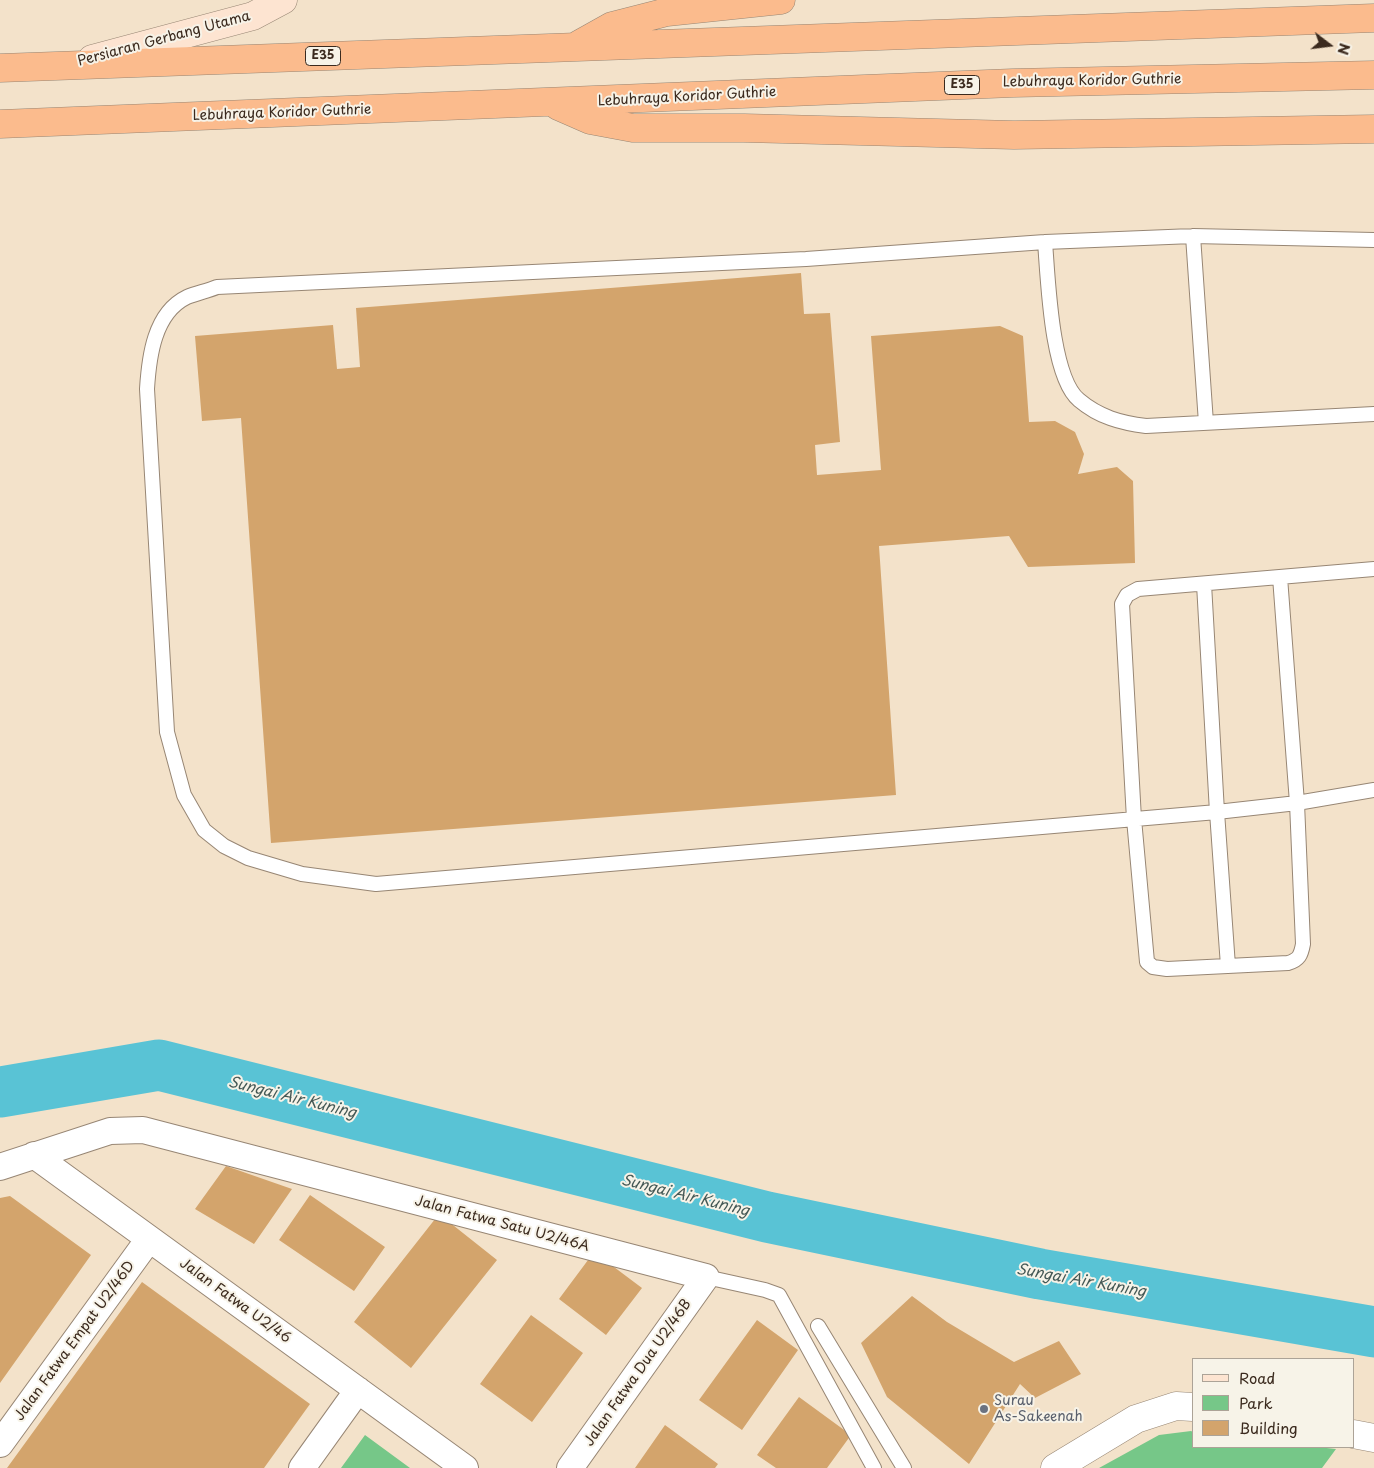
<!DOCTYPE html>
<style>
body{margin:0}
#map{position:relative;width:1374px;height:1468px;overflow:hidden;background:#f3e2ca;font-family:"Playpen Sans",sans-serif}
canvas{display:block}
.legend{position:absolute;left:1192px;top:1358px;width:162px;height:90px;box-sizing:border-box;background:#f7f3e8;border:1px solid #aca397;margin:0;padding:6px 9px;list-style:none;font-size:15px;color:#3b2a1e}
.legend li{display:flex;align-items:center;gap:10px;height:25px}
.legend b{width:25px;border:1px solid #aca397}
.north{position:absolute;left:1304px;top:20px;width:50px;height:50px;-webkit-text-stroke:4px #f7f3e8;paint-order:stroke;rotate:105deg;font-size:14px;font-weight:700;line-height:20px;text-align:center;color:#3b2a1e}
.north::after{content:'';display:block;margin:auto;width:18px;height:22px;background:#3b2a1e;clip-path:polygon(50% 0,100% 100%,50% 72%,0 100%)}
</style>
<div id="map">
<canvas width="1374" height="1468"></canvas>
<ul class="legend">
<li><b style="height:6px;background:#fde4d1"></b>Road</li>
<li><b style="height:14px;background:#76c788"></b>Park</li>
<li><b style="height:14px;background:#d3a46c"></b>Building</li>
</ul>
<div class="north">N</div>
</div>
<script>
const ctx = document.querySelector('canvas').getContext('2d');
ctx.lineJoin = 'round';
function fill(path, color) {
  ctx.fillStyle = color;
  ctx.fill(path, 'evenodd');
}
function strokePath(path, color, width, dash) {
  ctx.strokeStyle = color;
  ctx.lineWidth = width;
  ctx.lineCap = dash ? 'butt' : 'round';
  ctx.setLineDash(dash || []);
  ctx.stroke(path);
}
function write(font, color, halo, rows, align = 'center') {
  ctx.font = font + ' "Playpen Sans",sans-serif';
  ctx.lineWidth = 4;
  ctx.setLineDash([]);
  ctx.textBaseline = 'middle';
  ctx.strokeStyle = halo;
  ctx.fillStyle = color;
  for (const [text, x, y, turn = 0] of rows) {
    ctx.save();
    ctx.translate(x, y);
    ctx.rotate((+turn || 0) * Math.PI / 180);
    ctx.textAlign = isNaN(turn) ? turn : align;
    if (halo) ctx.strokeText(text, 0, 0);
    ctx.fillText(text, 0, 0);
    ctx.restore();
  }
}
fill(new Path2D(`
 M1191,1431L1193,1432V1447H1317L1336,1449L1322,1468H1099L1159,1435Z
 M365,1435L410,1468H341Z`), '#76c788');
strokePath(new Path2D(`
 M0,1092L159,1065L767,1217L1040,1274L1374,1332`), '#59c3d5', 51);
fill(new Path2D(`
 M801,273L804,314L830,313L840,442L815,445L817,475L881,470L871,336L1000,326L1023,336L1029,422L1055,421L1075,432L1084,454L1078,474L1117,467L1133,481L1135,563L1028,567L1009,536L879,546L896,795L271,843L241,418L202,421L195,336L333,325L337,369L360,367L356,308Z
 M226,1166L292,1189L254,1244L195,1209Z
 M310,1195L385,1247L354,1291L279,1240Z
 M10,1196L91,1255L0,1383V1198Z
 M439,1214L497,1260L411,1368L354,1322Z
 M594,1252L642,1288L606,1335L559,1299Z
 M142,1282L310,1404L264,1468H7Z
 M912,1296L947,1322L1014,1362L1059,1341L1081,1374L1035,1398L1020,1384L969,1464L887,1397L861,1343Z
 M531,1315L583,1353L532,1422L480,1384Z
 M757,1320L798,1350L742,1430L699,1400Z
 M799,1397L851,1435L827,1468H776L757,1455Z
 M665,1425L718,1464L715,1468H635Z`), '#d3a46c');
const service = new Path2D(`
 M1193,236L1206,423
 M1374,240L1193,236L1045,242L806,259L217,287C207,291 197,293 187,297C154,313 149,357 147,389L167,732L184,795L204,830L224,846L248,858L302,874L376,884L1217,812L1297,803L1374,790
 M1045,242C1048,278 1051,377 1079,400C1099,417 1121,423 1146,426L1374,414
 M1280,577L1297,803L1303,944C1301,955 1299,960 1288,963L1167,969L1153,967L1147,962L1134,819L1122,604L1127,595L1138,589L1374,569
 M1204,584L1217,812L1228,966
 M706,1277L765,1290L779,1295L874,1468
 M818,1326L904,1468`);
const minor = new Path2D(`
 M34,1155L465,1468
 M0,1167L110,1131L143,1130L706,1277L570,1468
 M0,1444L149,1239
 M302,1468L358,1390`);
const tertiary = new Path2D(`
 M1353,1434L1374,1438
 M1055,1468L1136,1419L1176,1406L1193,1407`);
const secondary = new Path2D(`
 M92,59L253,16L283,0`);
const motorway = new Path2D(`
 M578,45L612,26L667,12L781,0
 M0,68L1374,18
 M558,106L590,120L633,128H744L1014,135L1374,129
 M0,124L1013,83L1374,75`);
strokePath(service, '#978674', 16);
strokePath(minor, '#978674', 28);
strokePath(tertiary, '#978674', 29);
strokePath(secondary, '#978674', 29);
strokePath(motorway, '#978674', 29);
strokePath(service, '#fff', 14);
strokePath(minor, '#fff', 26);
strokePath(tertiary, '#fff', 28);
strokePath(secondary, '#fde4d1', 28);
strokePath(motorway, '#fbbb8d', 28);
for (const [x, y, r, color] of [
 [984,1409,5,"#6b7280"]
]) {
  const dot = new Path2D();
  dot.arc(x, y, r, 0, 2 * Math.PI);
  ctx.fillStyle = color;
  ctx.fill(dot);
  strokePath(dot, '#f7f3e8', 2);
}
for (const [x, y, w] of [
 [323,56,35],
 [962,85,35]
]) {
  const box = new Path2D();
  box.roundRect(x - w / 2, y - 9.5, w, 19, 4);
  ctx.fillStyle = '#f7f3e8';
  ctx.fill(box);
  strokePath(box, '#3b2a1e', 1);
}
write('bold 12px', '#3b2a1e', null, [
 ["E35",323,56],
 ["E35",962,85]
]);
write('14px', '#3b2a1e', '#f7f3e8', [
 ["Persiaran Gerbang Utama",164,39,-15],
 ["Lebuhraya Koridor Guthrie",1092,81,-1],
 ["Lebuhraya Koridor Guthrie",687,97,-3],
 ["Lebuhraya Koridor Guthrie",282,113,-2],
 ["Jalan Fatwa Satu U2/46A",502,1224,15],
 ["Jalan Fatwa U2/46",235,1301,36],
 ["Jalan Fatwa Empat U2/46D",75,1341,-54],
 ["Jalan Fatwa Dua U2/46B",638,1373,-55]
]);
write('14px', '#5b616d', '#f7f3e8', [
 ["Surau",994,1401],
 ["As-Sakeenah",994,1417]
], 'left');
write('italic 15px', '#445855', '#f7f3e8', [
 ["Sungai Air Kuning",292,1098,14],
 ["Sungai Air Kuning",685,1196,14],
 ["Sungai Air Kuning",1081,1281,10]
]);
</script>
